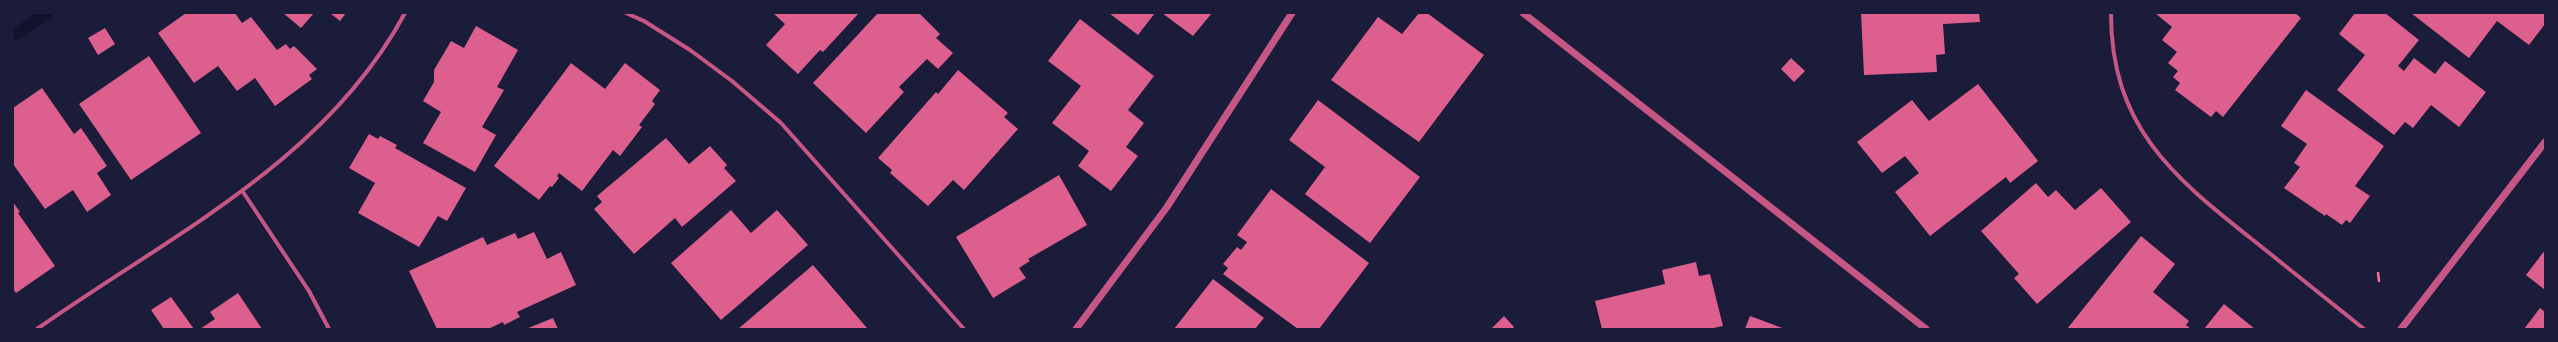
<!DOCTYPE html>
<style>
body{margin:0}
#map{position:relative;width:2558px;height:342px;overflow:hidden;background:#1b1b3a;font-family:"Source Serif 4",serif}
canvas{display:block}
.frame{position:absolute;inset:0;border:14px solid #1b1b3a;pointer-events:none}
</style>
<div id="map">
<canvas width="2558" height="342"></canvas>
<div class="frame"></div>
</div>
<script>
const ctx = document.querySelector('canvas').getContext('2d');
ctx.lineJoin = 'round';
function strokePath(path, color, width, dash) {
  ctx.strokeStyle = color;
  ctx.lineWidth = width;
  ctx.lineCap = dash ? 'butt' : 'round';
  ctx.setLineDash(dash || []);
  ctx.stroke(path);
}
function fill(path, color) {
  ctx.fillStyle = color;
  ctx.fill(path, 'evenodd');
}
strokePath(new Path2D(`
 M13,36L47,13`), '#12122b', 12);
fill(new Path2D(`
 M186,13H235L242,23L251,17L277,50L286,44L290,49L294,46L317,69L309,75L312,79L275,106L255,78L237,91L218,66L194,83L158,33Z
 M283,13H314L301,28Z
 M330,13H346L340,21Z
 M773,13H859L823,52L820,50L798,74L766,45L785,24Z
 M878,13H919L940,34L936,38L953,53L938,69L927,59L899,87L904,92L866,133L813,83Z
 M1109,13H1155L1138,35Z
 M1162,13H1212L1193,36Z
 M1419,13H1427L1484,55L1419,142L1331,80L1378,17L1402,34Z
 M1861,13H1979L1980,22L1943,24L1945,54L1936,55L1937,72L1864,75Z
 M2155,13H2295L2301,18L2223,117L2216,111L2211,117L2175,90L2180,83L2173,77L2178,71L2168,63L2177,52L2162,40L2172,27Z
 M2355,13H2385L2419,40L2398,66L2404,71L2414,58L2435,74L2445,61L2486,92L2459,127L2431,105L2413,128L2405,122L2394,135L2337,90L2365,55L2339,34Z
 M2411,13H2545V24L2529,45L2497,21L2469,58Z
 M1080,19L1154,76L1128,110L1144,123L1126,147L1138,156L1111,191L1078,166L1089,151L1052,123L1081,86L1048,61Z
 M476,26L518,50L497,87L504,90L482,127L496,135L475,172L423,143L441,112L423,101L434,82V70L451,41L464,48Z
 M105,28L115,44L98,55L88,38Z
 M149,56L201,133L131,180L79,104Z
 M1791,58L1805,71L1794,82L1781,69Z
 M571,63L605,89L625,63L660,90L652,101L655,104L639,125L642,127L620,156L613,150L582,191L559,173L557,176L559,178L552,187L550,186L539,200L494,166Z
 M958,70L1008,113L1004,117L1018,129L964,190L953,180L928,206L890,173L892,170L878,158L936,92L938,94Z
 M1978,84L2038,161L2010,183L2006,177L1930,236L1895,192L1919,173L1905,156L1882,173L1857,142L1912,100L1929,121Z
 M42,88L74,134L81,128L107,166L97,173L111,195L87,212L73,190L45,209L13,164V108Z
 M2306,90L2384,146L2355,186L2370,196L2350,223L2346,220L2342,225L2326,214L2325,216L2284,188L2300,167L2294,163L2307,144L2281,126Z
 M1318,100L1420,177L1370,243L1305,194L1325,167L1289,140Z
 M369,134L378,139L380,136L397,145L395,148L466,188L447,221L438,216L419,247L358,213L375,183L349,168Z
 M666,138L689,164L710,146L727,165L724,168L736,181L682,227L675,218L634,254L594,209L602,202L597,196Z
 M1059,175L1087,225L1028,259L1030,261L1019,268L1026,278L993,298L956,237Z
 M2036,183L2048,197L2056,190L2075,210L2101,188L2131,222L2037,304L2014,278L2019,274L1981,231Z
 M1271,189L1369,263L1319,329H1298L1223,274L1228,268L1223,264L1237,247L1241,250L1247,242L1237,235Z
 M13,202L20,212L18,213L55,266L16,293L13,289Z
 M731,210L751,233L777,210L808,245L721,320L671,263Z
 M534,232L547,259L561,252L576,285L517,312L520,317L504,325L503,322L488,329H437L409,271L483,237L487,245L515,233L518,239Z
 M2141,236L2175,264L2153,292L2189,321L2186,325L2191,329H2067Z
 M2545,250V290L2526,275Z
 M1696,262L1699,276L1710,274L1723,326L1709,329H1602L1595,301L1665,284L1662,270Z
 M813,265L867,328L738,329Z
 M1213,279L1264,318L1255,329H1174Z
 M238,293L262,329H200L215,319L210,312Z
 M171,297L194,329H164L151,310Z
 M2224,304L2255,329H2204Z
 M2540,308L2545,312V329H2524Z
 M1504,316L1514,327L1512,329H1491Z
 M1750,316L1785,329H1745Z
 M553,318L558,329H526Z`), '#dd5f8e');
strokePath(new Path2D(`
 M2378,273L2379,281`), '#ff6b9d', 2.5);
strokePath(new Path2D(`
 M626,13L644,21L690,50L732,81L781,123L964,329
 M2111,13C2111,126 2172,176 2253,240C2290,270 2327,299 2364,329
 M243,192L309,291L329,329
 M37,329C170,235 325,162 405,13`), '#c65784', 4);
strokePath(new Path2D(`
 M1523,13L1926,329
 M1076,329L1167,207L1292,13
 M2401,329L2545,142`), '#c65784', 7);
</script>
